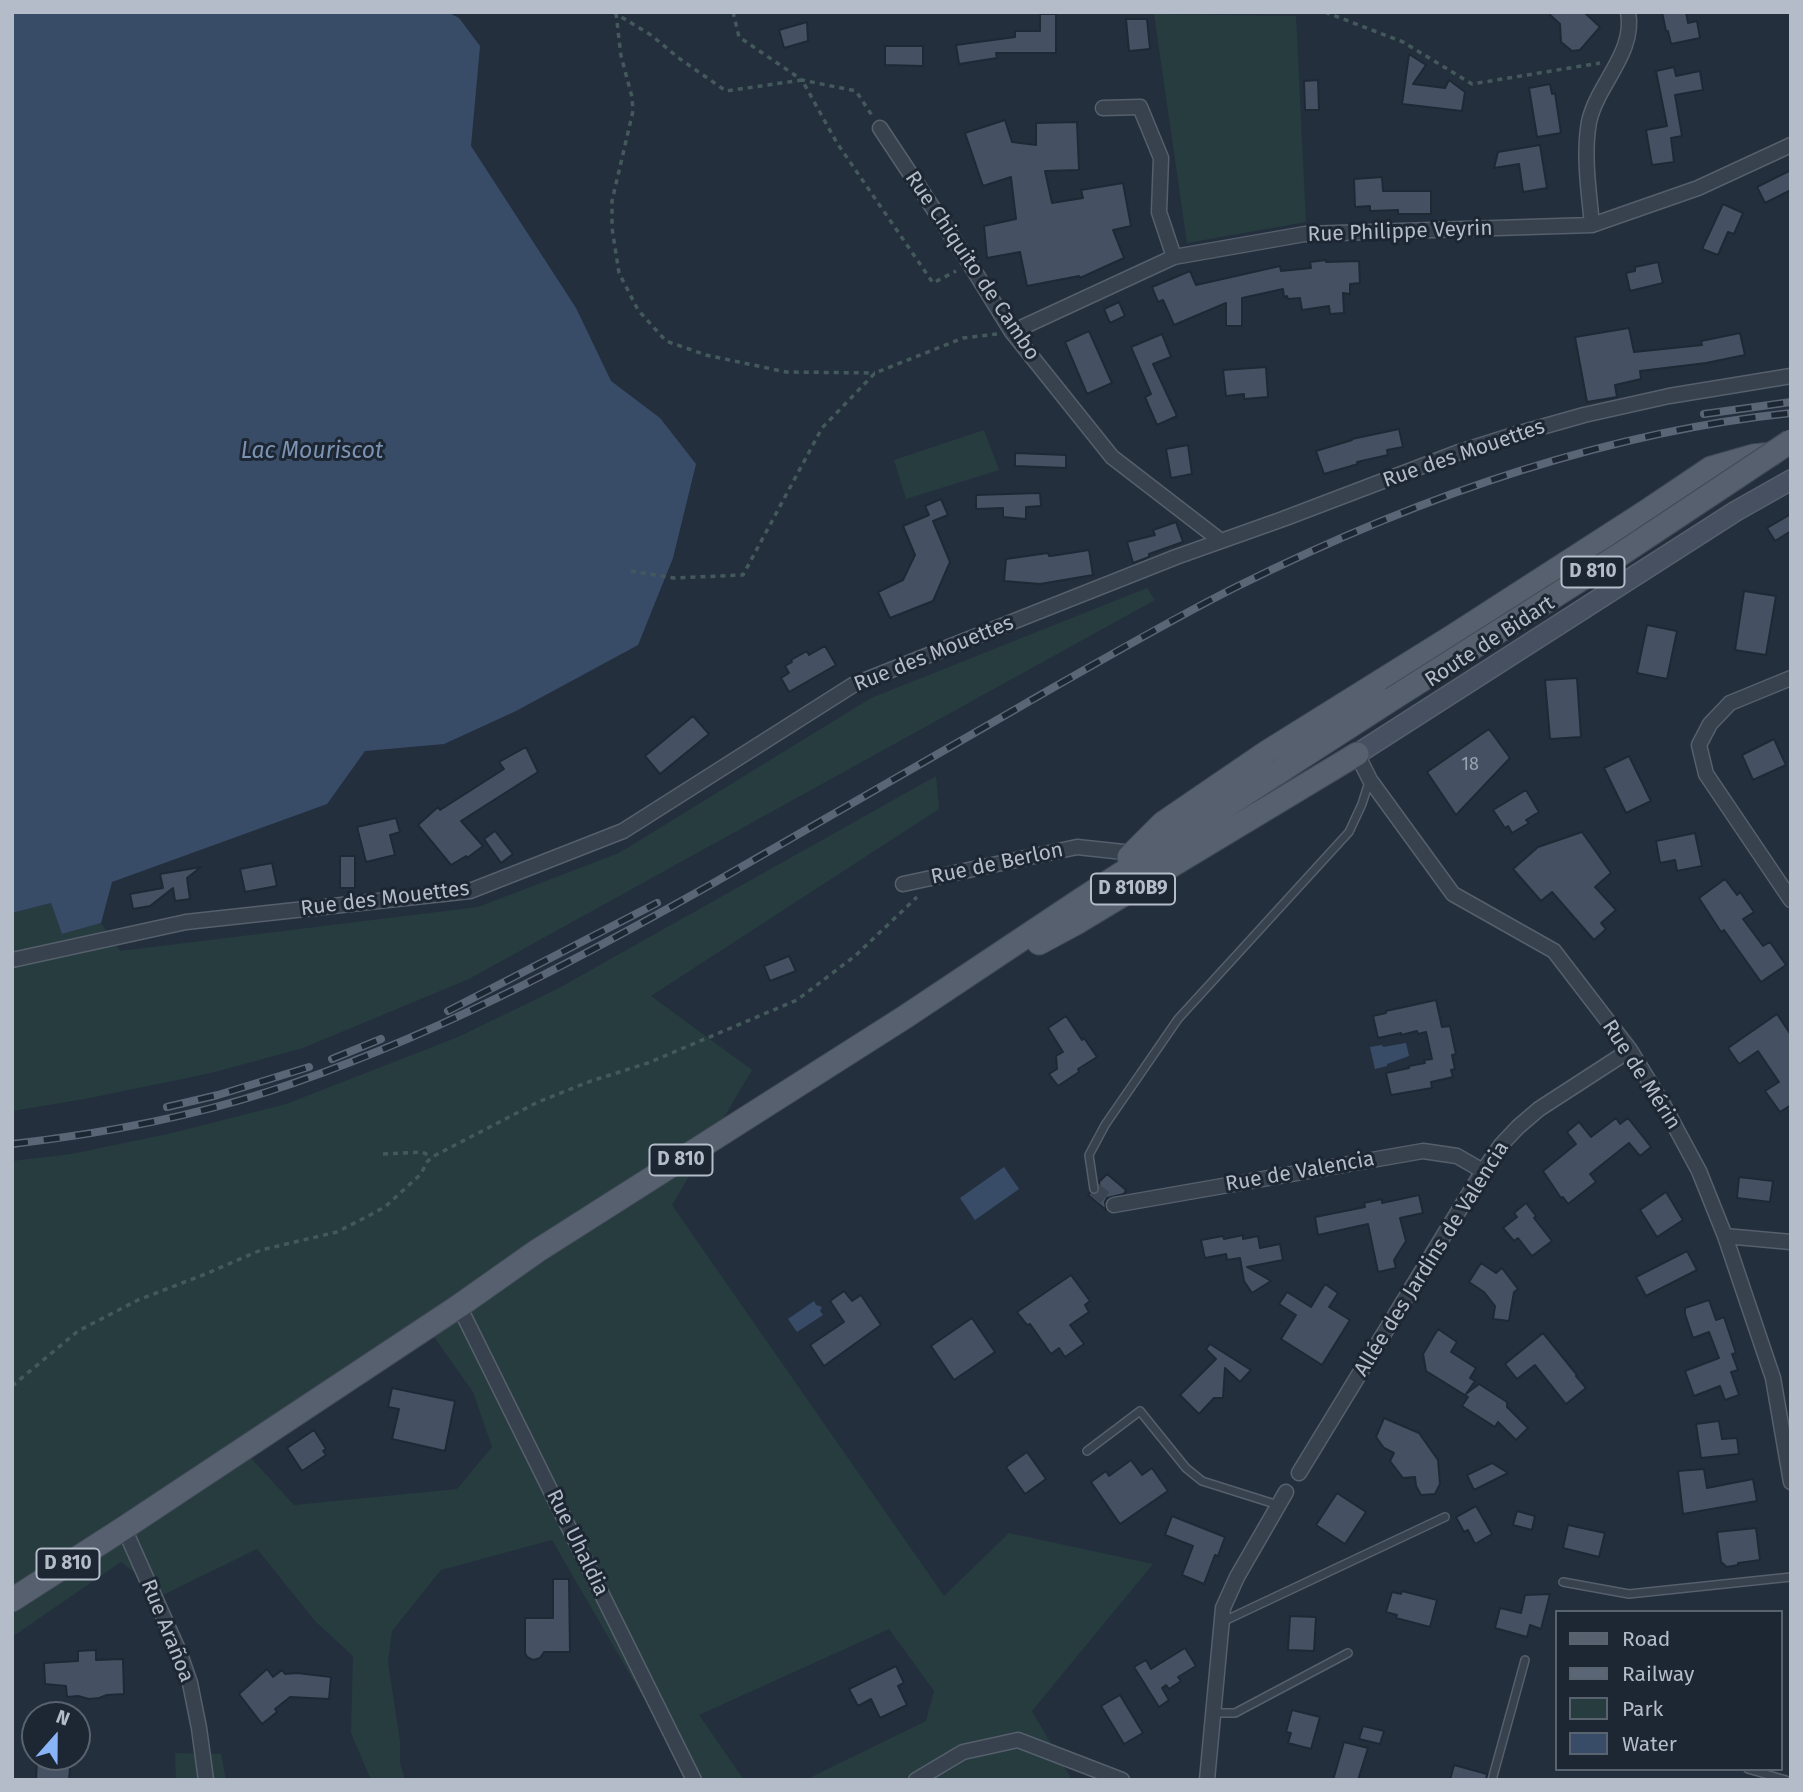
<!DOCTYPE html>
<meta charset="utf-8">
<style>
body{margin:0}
#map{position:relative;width:1803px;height:1792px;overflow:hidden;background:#242f3e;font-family:"Fira Sans",sans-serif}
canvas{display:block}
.frame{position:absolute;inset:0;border:14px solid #b4bcc9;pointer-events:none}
.legend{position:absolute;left:1555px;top:1610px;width:228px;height:161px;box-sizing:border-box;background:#1d2633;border:2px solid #59626f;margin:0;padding:9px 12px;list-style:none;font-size:21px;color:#b4bcc9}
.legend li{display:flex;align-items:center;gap:14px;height:35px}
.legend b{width:35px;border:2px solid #59626f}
.north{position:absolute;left:21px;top:1701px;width:70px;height:70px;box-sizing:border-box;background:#1d2633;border:2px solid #59626f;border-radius:50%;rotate:21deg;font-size:19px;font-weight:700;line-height:28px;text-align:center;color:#b4bcc9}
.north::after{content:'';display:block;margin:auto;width:24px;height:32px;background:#8ab4f8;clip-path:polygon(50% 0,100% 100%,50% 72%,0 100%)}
</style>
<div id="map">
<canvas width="1803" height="1792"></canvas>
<div class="frame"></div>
<ul class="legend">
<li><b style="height:9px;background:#56606e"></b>Road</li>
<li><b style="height:9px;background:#5a6575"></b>Railway</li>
<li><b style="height:19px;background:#263c3f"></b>Park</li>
<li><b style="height:19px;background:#394c67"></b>Water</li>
</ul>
<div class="north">N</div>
</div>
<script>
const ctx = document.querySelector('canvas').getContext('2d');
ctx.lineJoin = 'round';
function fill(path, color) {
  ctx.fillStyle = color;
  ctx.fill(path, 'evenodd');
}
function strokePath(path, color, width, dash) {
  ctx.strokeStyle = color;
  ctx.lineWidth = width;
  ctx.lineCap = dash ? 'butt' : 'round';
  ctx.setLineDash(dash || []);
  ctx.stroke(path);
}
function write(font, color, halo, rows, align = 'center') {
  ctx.font = font + ' "Fira Sans",sans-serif';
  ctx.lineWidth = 6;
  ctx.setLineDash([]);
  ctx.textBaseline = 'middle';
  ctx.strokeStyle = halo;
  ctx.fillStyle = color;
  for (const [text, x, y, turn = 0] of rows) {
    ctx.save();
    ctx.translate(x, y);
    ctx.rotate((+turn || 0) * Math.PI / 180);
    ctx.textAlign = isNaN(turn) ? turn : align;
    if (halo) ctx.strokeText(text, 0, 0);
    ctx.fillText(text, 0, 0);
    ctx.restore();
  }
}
fill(new Path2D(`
 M1154,14L1296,16L1306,222L1187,243Z
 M984,430L999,470L906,499L894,460Z
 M1147,588L1155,600L469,979L303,1048L211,1073L90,1098L12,1111V913L51,903L62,934L101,923L120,951L478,907L619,853L871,698Z
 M936,776L939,809L651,996L752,1070L672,1205L944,1596L1009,1533L1153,1564L1032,1711L1072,1780H805L926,1721L934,1691L889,1629L699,1715L744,1780H691L552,1540L441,1570L392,1631L388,1662L400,1741V1763L405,1780H371L351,1733L353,1656L315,1621L257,1549L163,1595L121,1562L12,1637V1161L71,1154L168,1134L286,1104L458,1037L557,989ZM434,1337L473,1392L492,1447L457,1489L294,1505L250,1457Z
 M175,1753L221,1754L226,1780H176Z`), '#263c3f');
fill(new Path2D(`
 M12,12H447L459,18L480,46L471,146L576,308L611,381L660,418L696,464L673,558L638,645L516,711L444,744L365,751L327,804L112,882L101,923L62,934L51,903L12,913Z
 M1406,1043L1409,1056L1387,1064V1066L1375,1069L1370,1047L1382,1045L1383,1047Z
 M1004,1167L1019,1189L975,1220L960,1198Z
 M814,1301L816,1305L822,1307L820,1311L823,1315L797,1332L788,1319Z`), '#394c67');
const building = new Path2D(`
 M1547,12H1584L1600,27L1580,50L1572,51L1561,42L1560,24Z
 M1662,12H1686L1688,23L1697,21L1700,38L1671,44L1668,31H1666Z
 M1040,14H1056V53H996L997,58L959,64L956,45L1015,37V31H1040Z
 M1126,19H1147L1150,49L1129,51Z
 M807,22L808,41L784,48L779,30Z
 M885,46H923V66L885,65Z
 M1409,54L1426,65L1413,84L1445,88L1449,80L1465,92L1462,111L1402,104Z
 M1674,67L1676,76L1700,71L1703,90L1675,95L1682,136L1671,138L1674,162L1652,165L1646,130L1667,126L1656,71Z
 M1318,80L1319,110H1305L1304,81Z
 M1550,84L1552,94L1555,93L1561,133L1537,137L1529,88Z
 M1005,120L1012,142L1036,145V123L1077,122L1079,170L1045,171L1052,203L1083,198L1081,190L1123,183L1131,226L1113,230L1124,258L1080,278L1079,276L1027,286L1020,252L987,258L984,226L1016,219L1011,177L983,186L965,133Z
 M1540,145L1547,188L1523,192L1519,164L1494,168L1498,152Z
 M1791,170V190L1765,203L1757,187Z
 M1382,177L1383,191H1431V214H1398V210L1370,211V206L1355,207L1354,179Z
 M1723,204L1743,213L1734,234L1728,232L1718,255L1702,249Z
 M1326,260V262L1359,261L1360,283L1350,284V294L1343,293L1344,313L1330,314L1329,306L1302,310L1300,298L1288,299L1287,296L1284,297L1283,289L1242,298V326H1226V303L1174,325L1163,300L1158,302L1152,287L1190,271L1196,285L1280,266L1281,271L1311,268L1310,262Z
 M1658,262L1663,283L1630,291L1626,273L1635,271V267Z
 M1119,302L1125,316L1110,323L1104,309Z
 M1629,328L1634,352L1702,345L1701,341L1740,333L1745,355L1706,363L1640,371L1641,379L1615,385L1617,397L1587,402L1575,337Z
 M1089,331L1112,383L1087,394L1065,342Z
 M1162,334L1171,357L1153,364L1177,416L1157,425L1145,397L1151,394L1131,347Z
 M1266,367L1268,397L1244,399V394L1226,396L1223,370Z
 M1399,429L1403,447L1387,450L1388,455L1357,462L1358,464L1324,474L1316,451L1352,440V439Z
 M1188,445L1192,474L1171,478L1166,449Z
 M1015,453L1066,455V468L1015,466Z
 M1040,493L1041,506L1026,507V519L1003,517V508L976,509V495Z
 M941,499L948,515L933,521L950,562L933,601L890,618L878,592L903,580L915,555L903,526L929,515L925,506Z
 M1791,514V531L1775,541L1767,528Z
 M1176,522L1183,542L1149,554V557L1133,563L1127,542L1155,535L1153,530Z
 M1089,550L1093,575L1040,584L1004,581L1006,559L1048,553L1049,556H1051Z
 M1744,591L1776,596L1766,655L1735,650Z
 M1647,625L1677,631L1667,679L1637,673Z
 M825,646L836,665L789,692L781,678L789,673L785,666L792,662L791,660L807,651L809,655Z
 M1577,678L1581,737L1550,739L1545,680Z
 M693,716L709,734L660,774L645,756Z
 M1489,729L1510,758L1456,815L1427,772Z
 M1774,739L1786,765L1753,780L1742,755Z
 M526,747L538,772L461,821L483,846L467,858L466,856L451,865L418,825L438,807L440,810L504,769L499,762Z
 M1629,756L1651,801L1626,813L1604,768Z
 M1526,790L1539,812L1526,820L1529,823L1512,833L1508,826L1505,828L1493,810Z
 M396,818L400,832L390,835L395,855L366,862L357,827Z
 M495,831L513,854L501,863L484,839Z
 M1582,832L1611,873L1595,887L1616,910L1601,923L1606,929L1594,940L1552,892L1541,901L1513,869L1538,847Z
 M1695,833L1702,866L1677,871L1675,860L1660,863L1656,841Z
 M340,856H355V888H340Z
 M272,863L277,886L245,892L240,869Z
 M201,867L187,878L190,899L175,901L173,888L150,906L133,909L130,894L163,888L160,874Z
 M1725,879L1737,895L1740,892L1754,912L1743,919L1763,946L1770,942L1786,965L1761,982L1724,930L1721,932L1699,898Z
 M789,956L796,971L770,981L764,966Z
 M1436,1000L1442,1027L1450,1026L1456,1054L1452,1055L1455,1069L1451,1070L1453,1077L1431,1082L1432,1088L1391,1095L1386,1073L1409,1068V1066L1425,1063L1424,1060L1432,1059L1426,1032L1418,1034L1417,1031L1401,1035V1033L1378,1038L1373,1016L1386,1013V1011Z
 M1777,1014L1791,1035V1105L1780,1112L1765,1091L1779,1082L1758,1051L1739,1064L1728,1048Z
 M1066,1016L1082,1040L1084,1038L1097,1057L1078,1069L1079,1072L1058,1086L1049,1074L1057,1069L1056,1056L1063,1052L1048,1028Z
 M1616,1118L1620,1124L1628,1118L1651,1147L1640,1156L1629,1143L1590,1174L1596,1182L1568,1204L1563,1197L1561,1198L1543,1171L1576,1144L1567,1132L1579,1122L1591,1137Z
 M1107,1174L1126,1190L1124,1194L1107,1198L1105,1202L1106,1210L1088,1195L1090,1193L1094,1195L1098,1193L1100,1189L1099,1182Z
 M1739,1177L1773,1181L1770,1202L1737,1198Z
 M1666,1192L1683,1220L1657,1237L1640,1210Z
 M1419,1195L1423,1213L1400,1218L1406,1241L1394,1260L1396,1268L1378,1272L1368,1224L1318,1235L1315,1217L1365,1207L1364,1203L1382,1199V1203Z
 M1526,1203L1536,1216L1534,1218L1552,1241L1532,1256L1518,1238L1514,1241L1503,1228L1517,1217L1514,1213Z
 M1243,1235V1239L1258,1236L1260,1248L1280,1244L1283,1260L1247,1267L1271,1281L1252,1293L1244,1281L1240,1258L1227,1260L1226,1254L1205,1258L1204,1254L1201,1240L1223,1236L1224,1239Z
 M1687,1251L1697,1270L1646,1296L1636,1277Z
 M1481,1263L1496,1273L1502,1268L1518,1289L1514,1292L1509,1321L1493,1319L1495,1306L1484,1292L1469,1282Z
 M1071,1275L1090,1301L1085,1305L1089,1312L1070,1325L1084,1344L1065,1357L1059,1348L1051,1354L1030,1324L1027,1325L1017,1312Z
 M1325,1284L1338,1293L1329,1307L1350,1320L1322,1365L1281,1339L1296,1315L1279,1304L1287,1292L1311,1307Z
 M844,1291L852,1301L861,1295L881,1325L824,1366L810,1345L844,1322L830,1301Z
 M1709,1300L1716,1320L1724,1317L1736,1353L1732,1354L1738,1370L1731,1372L1739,1395L1725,1400L1720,1386L1694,1396L1685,1371L1719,1358L1709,1332L1693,1338L1685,1314V1308Z
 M972,1318L995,1352L954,1380L931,1346Z
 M1438,1329L1457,1342L1451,1352L1476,1368L1470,1378L1475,1381L1466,1394L1479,1384L1507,1402V1407L1528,1428L1516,1440L1498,1422L1495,1427L1462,1406L1468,1397L1426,1371L1423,1354Z
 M1543,1333L1577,1375L1576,1376L1586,1388L1566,1404L1535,1365L1517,1379L1505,1364Z
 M1210,1344L1251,1370L1240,1382L1225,1368L1223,1398H1214L1199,1414L1180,1395L1216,1359L1206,1349Z
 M392,1388L455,1401L445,1451L392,1439L399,1409L388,1407Z
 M1384,1418L1419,1433L1438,1460L1440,1484L1435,1494L1421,1495L1416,1486L1415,1477L1403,1478L1390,1461L1394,1453L1384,1448L1376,1437Z
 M1719,1421L1722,1439L1737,1438L1739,1454L1701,1458L1696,1424Z
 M314,1430L326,1449L323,1451L326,1455L302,1471L287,1448Z
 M1027,1452L1046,1479L1025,1494L1006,1467Z
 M1131,1460L1142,1475L1152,1468L1168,1491L1120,1524L1091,1482L1106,1471L1109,1476Z
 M1492,1463L1508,1473L1474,1490L1467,1475Z
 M1704,1469L1707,1488L1753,1479L1757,1501L1683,1514L1678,1471Z
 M1337,1493L1366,1512L1345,1544L1316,1525Z
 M1476,1506L1492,1534L1475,1544L1468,1530L1464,1532L1456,1517Z
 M1517,1511L1535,1516L1532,1530L1513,1525Z
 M1172,1516L1225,1537L1218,1556L1215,1555L1204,1584L1182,1575L1193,1546L1165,1535Z
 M1568,1525L1605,1533L1599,1557L1563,1548Z
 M1756,1528L1760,1560L1738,1563V1565L1727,1567L1721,1562L1717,1532Z
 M553,1579H569L570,1652H544L540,1658L533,1660L527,1657L525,1653V1618H553Z
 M1402,1591L1437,1600L1430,1627L1396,1618L1397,1615L1386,1612L1392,1592L1401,1594Z
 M1550,1594L1541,1629L1530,1625L1527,1637L1495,1628L1500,1608L1521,1613L1525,1595Z
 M1290,1616L1316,1617L1314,1651L1288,1650Z
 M1185,1648L1196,1666L1178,1677L1181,1681L1169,1689L1166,1685L1162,1688L1169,1700L1159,1707L1134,1667L1146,1660L1151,1669Z
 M96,1650V1660L123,1659L124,1694L107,1695L99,1698L89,1699L78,1696L67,1697L66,1686L45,1684L44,1663L78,1661V1651Z
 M896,1666L904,1683L898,1686L907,1705L880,1718L871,1699L858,1706L849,1689Z
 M267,1669L273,1677L282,1670L285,1674L297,1673L331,1677L329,1699L290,1697L275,1709L277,1712L262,1724L239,1694Z
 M1120,1695L1143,1733L1124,1744L1101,1706Z
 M1292,1710L1320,1717L1311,1749L1288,1743L1291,1733L1286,1732Z
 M1363,1726L1384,1731L1380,1744L1359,1739Z
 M1344,1742L1368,1748L1358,1780H1333Z
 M54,1757H71L69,1780H36L37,1759L54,1760Z
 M1454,1765L1487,1774L1486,1780H1450Z`);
fill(building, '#455162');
strokePath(building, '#1f2835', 2);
strokePath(new Path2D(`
 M1094,1189L1114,1205`), '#3a4453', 14, [14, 7]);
const service = new Path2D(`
 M1094,1189L1089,1155L1105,1125L1178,1019L1349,832L1362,804L1369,782
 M1087,1451L1140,1411L1186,1468L1202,1481L1278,1505
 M1563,1582L1629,1594L1791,1577
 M1222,1622L1445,1517
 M1214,1713H1235L1348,1653
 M1748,1769L1786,1780
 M1492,1780L1525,1660`);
const minor = new Path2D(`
 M1103,108L1140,107L1161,158L1159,212L1174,257
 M880,128L970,264L1012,332L1112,457L1221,541
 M1592,225C1589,192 1583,155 1589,122C1597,84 1636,53 1628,12
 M1012,332L1174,257L1305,234L1592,225L1698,188L1791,145
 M1791,678L1730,703L1710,724L1699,745L1706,774L1791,900
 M1357,754L1370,780L1453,894L1554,951L1630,1050L1664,1106L1699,1171L1725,1236L1773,1378L1791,1482
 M903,884L1077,847L1133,853
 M12,960L186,922L470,891L623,831L853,685L1176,557L1283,519L1459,452L1513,435L1584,415L1669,396L1791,376
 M1114,1205L1423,1151L1457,1156L1483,1171
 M1725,1236L1791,1242
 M459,1306L694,1780
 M1299,1473L1483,1171L1501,1145L1518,1127L1539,1109L1630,1050
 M124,1528L180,1654L190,1683L199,1728L206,1780
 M916,1780L963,1752L1018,1740L1122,1780
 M1207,1780L1223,1608L1237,1577L1286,1492`);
const secondary = new Path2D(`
 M1357,754L1736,511L1791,480`);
const primary = new Path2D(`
 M1129,857L1163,823L1267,752L1453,636L1647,511L1711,468L1753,456L1772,454
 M1039,943L1078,922L1357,754
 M12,1600L124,1528L459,1306L537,1251L905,1017L1082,899L1392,699`);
strokePath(service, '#565f6c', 10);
strokePath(minor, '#565f6c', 17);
strokePath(secondary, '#565f6c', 22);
strokePath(primary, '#414a57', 25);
strokePath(new Path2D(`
 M613,12L651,35L680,59L726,91L802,80L837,143L933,283L956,271
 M733,12L739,37L802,80L856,91L873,117
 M1325,12L1403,42L1472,84L1600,63
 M616,13L621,56L632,97L633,111L612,201V228L619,273L638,310L666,341L706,355L786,372L875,373
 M631,571L674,578L743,575L822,428L875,373L963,338L997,334
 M383,1154L422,1152L432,1157
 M12,1386L78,1331L138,1300L208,1273L261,1250L337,1232L372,1214L386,1206L421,1174L427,1162L432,1157L538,1102L591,1081L648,1063L797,1000L855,956L917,897`), '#44595c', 3.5, [5, 5]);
strokePath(service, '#38414e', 7);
strokePath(minor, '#38414e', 14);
strokePath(secondary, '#465061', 19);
strokePath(primary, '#56606e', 23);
const rail = new Path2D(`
 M1704,414L1791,402
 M448,1011L657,903
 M332,1059L381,1039
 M167,1107L218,1095L309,1067
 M12,1144C99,1134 187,1118 270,1091C426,1040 568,965 710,885C815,825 918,765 1023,705C1093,665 1163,624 1236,587C1409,501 1598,433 1791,413`);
strokePath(rail, '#5a6575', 8);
strokePath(rail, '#1d2633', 5, [16]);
const primaryBridge = new Path2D(`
 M1392,699L1621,554L1791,441`);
strokePath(primaryBridge, '#414a57', 25, []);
strokePath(primaryBridge, '#56606e', 23);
write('18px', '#98a1af', null, [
 ["18",1470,765]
]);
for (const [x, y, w] of [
 [1593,572,63],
 [1133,889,84],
 [681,1160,63],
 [68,1564,63]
]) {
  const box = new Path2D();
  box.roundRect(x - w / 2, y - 15.5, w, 31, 5);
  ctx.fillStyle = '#1d2633';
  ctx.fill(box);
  strokePath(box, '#b4bcc9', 2);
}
write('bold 19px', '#b4bcc9', null, [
 ["D 810",1593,572],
 ["D 810B9",1133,889],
 ["D 810",681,1160],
 ["D 810",68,1564]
]);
write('21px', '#b4bcc9', '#1d2633', [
 ["Rue Philippe Veyrin",1400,232,-2],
 ["Rue Chiquito de Cambo",972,266,56],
 ["Rue des Mouettes",1464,454,-19],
 ["Route de Bidart",1490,642,-33],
 ["Rue des Mouettes",934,654,-22],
 ["Rue de Berlon",997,864,-12],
 ["Rue des Mouettes",385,899,-7],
 ["Rue de Mérin",1641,1075,57],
 ["Rue de Valencia",1300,1172,-10],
 ["Allée des Jardins de Valencia",1432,1259,-58],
 ["Rue Uhaldia",577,1543,64],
 ["Rue Arañoa",167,1631,68]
]);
write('italic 23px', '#7c92b1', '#1d2633', [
 ["Lac Mouriscot",312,452]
]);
</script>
